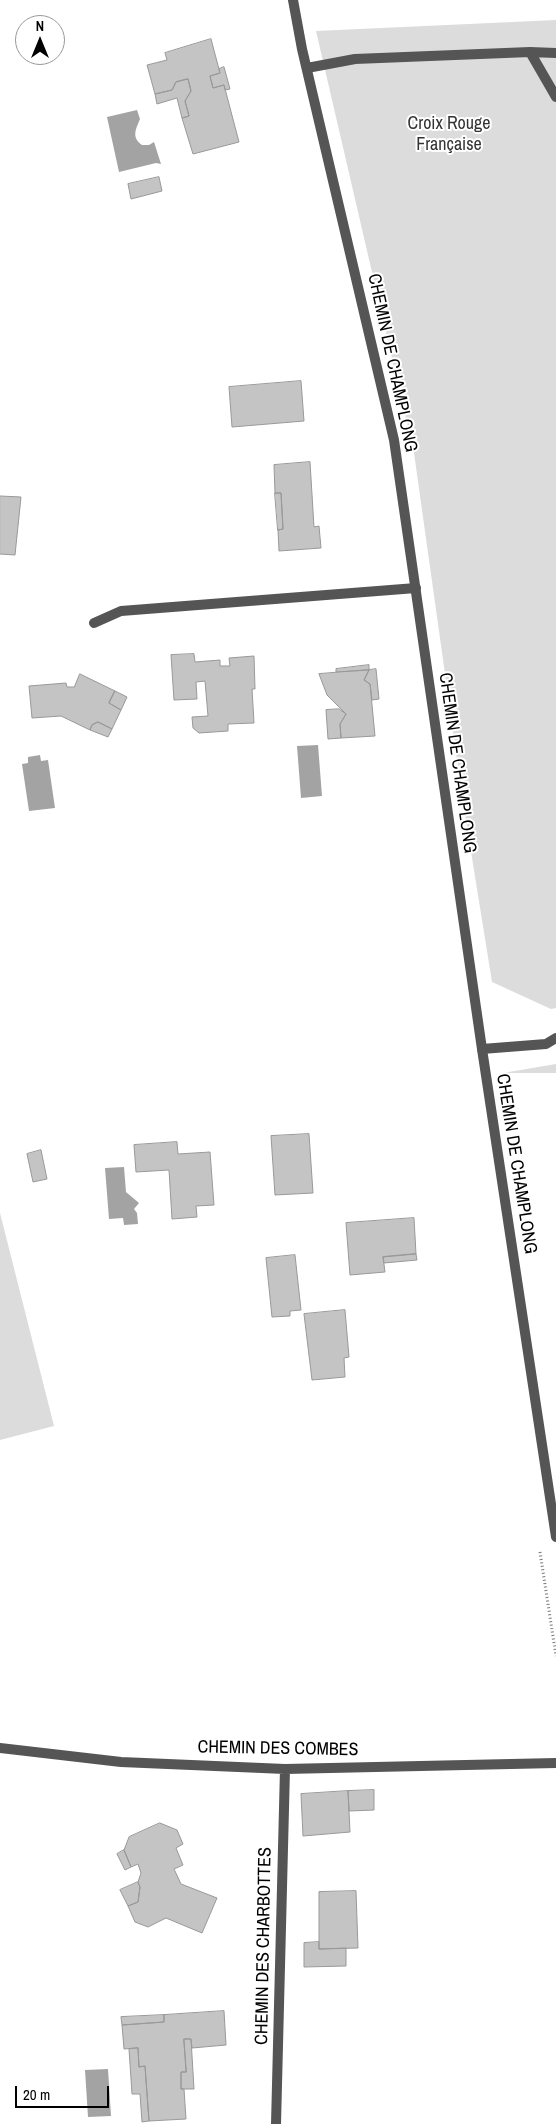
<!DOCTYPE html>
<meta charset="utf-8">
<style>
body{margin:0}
#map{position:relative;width:556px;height:2124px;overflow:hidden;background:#fff;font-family:"Archivo Narrow",sans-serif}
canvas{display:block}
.north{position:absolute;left:15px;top:15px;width:50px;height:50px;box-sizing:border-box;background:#fff;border:1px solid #999;border-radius:50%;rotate:0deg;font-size:14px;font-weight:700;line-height:20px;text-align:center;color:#000}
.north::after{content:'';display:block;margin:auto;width:18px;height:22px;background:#000;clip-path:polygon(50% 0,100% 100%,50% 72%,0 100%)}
.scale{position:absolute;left:15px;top:2086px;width:94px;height:22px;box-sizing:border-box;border:2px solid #000;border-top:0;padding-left:6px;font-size:15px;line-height:18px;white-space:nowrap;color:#000;-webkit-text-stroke:4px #fff;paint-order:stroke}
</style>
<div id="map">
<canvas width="556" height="2124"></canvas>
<div class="north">N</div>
<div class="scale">20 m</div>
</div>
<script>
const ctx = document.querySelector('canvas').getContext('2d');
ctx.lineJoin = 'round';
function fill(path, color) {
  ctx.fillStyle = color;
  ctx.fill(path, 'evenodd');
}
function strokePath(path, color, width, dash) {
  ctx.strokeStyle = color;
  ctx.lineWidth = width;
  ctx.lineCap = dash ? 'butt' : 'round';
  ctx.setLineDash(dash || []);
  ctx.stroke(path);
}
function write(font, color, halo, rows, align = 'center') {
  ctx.font = font + ' "Archivo Narrow",sans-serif';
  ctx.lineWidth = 4;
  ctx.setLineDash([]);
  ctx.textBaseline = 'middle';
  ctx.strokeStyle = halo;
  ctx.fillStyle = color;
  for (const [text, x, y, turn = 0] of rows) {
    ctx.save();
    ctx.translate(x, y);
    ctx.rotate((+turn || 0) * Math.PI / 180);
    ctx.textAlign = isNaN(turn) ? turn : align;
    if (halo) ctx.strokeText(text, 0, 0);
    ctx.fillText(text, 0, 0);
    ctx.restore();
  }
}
fill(new Path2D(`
 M556,20V1008L551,1009L492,982L463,802L414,453L316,31Z
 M556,1064V1073H503Z
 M0,1213L54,1426L0,1440Z`), '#dcdcdc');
fill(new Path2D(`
 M137,110L140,119C136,129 131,137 142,145H149L154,142L161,164L156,163L119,172L107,117Z
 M318,745L322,796L301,798L297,746Z
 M40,755L41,761L48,760L55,808L29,811L22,764L28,763V757Z
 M124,1167L126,1192L139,1203L134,1209L137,1213L138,1224L124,1225L123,1218L109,1219L105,1168Z
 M108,2069L111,2116L88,2117L85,2070Z`), '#a3a3a3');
const building = new Path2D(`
 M211,39L220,73L210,76L213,88L224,85L239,142L193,154L182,118L189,116L185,101L191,91L188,79L176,82L172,90L155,94L147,65L167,60L165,53Z
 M224,67L230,89L225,90L224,85L213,88L210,76L220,73L219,69Z
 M188,79L191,91L185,101L189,116L182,118L177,98L157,104L155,94L172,90L176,82Z
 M159,177L162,191L131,199L128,184Z
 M301,381L304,421L232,427L229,387Z
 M310,462L314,527L319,526L321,548L279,551L278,530L283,529L281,493H275L274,465Z
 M275,493H281L283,529L278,530Z
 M0,496L21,497L15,555L0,554Z
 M194,654L195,662L220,660V666H230L229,658L254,656L255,689H252L254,723L228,724V731L199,733L193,728L192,717L208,716L205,681L196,682L197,699L174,700L171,655Z
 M369,665V670L336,672V669Z
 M376,669L379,699L372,700L370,684L364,680L369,670Z
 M369,670L364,680L370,684L375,736L341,738L340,724L346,714L327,695L319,674Z
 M80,674L115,691L109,703L121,710L112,729L98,722L92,725L90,730L61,716L32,718L29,686L66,683L67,687H74Z
 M115,691L127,697L121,710L109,703Z
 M339,709L346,714L340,724L341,738L328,739L326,710Z
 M98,722L112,729L108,737L90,730L92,725Z
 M309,1134L313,1193L275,1195L271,1136Z
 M177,1142L178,1154L210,1152L214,1205L196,1206L197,1217L172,1219L169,1170L136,1172L134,1145Z
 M41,1150L47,1179L33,1182L27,1154Z
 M414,1218L416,1254L383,1257L385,1272L350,1275L346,1223Z
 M416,1254L417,1260L384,1263L383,1257Z
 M295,1255L301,1310L290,1311V1316L272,1317L266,1258Z
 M345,1310L349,1357L344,1358L345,1377L312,1380L304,1314Z
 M374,1790V1810L349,1811L348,1791Z
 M348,1791L350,1832L303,1836L301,1794Z
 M160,1823L177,1830L183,1844L176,1848L183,1865L174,1869L181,1884L217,1898L202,1933L166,1918L148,1927L135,1922L128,1906L138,1902L140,1887L138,1882L141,1873L138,1864L131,1867L124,1850L129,1837Z
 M124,1850L131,1867L125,1870L117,1854Z
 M138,1882L140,1887L138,1902L128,1906L120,1890Z
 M356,1891L358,1948L319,1949V1892Z
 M319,1942V1949L346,1948V1966L304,1967V1943Z
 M224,2011L226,2045L192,2048L191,2039H184L186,2072H181V2089H184L186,2119L149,2121L145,2066L139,2067L138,2048L124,2049L122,2025L164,2022V2015Z
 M164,2015V2022L122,2025L121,2017Z
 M184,2039H191L194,2089H181V2072H186Z
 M138,2048L139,2067L145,2066L149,2121L142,2122L140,2094H132L129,2049Z`);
fill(building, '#c4c4c4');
strokePath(building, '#999', 1);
strokePath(new Path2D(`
 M540,1552L556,1656`), '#777', 3, [1, 2.5]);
strokePath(new Path2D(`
 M530,52L556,97
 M307,68L355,59L530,52L556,53
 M94,623L121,611L416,588
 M482,1049L546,1044L556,1038`), '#555', 10);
strokePath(new Path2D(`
 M293,0L302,49L394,440L482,1049L556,1537
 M0,1748L121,1762L285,1769L556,1763
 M276,2124L285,1769`), '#555', 10);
write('18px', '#333', '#fff', [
 ["Croix Rouge",449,124],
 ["Française",449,145]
]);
write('18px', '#000', '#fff', [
 ["CHEMIN DE CHAMPLONG",392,363,78],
 ["CHEMIN DE CHAMPLONG",457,763,82],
 ["CHEMIN DE CHAMPLONG",516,1164,81],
 ["CHEMIN DES COMBES",278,1749,1],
 ["CHEMIN DES CHARBOTTES",264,1946,-89]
]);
</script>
